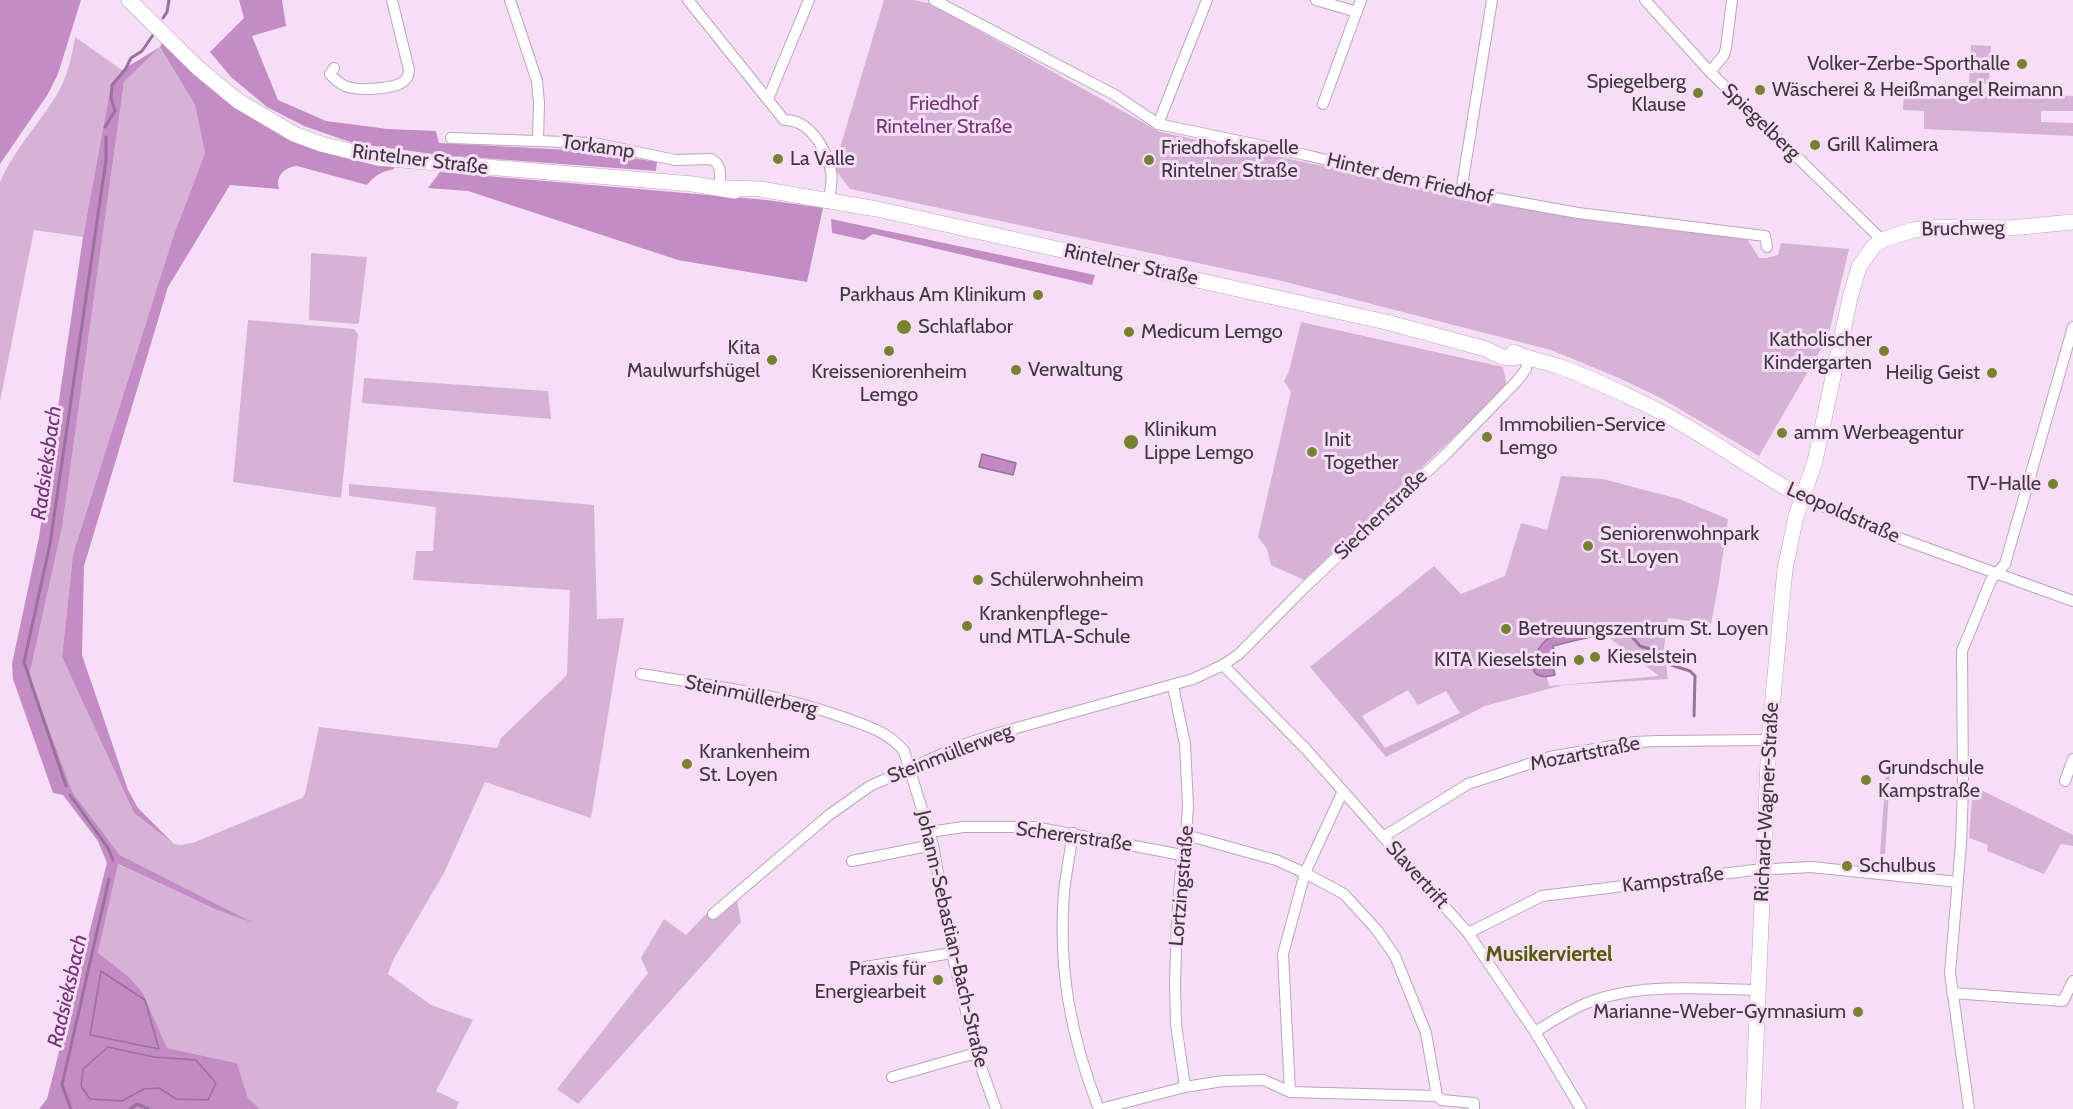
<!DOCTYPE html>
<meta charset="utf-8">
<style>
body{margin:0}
canvas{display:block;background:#f6dff6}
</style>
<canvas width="2073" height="1109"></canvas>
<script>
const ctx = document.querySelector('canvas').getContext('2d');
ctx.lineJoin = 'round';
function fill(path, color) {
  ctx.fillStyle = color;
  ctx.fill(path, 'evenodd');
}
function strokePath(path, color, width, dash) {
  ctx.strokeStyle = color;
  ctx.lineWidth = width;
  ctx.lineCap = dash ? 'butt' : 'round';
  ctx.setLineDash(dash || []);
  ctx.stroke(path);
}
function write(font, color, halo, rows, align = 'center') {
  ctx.font = font + ' Cabin,sans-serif';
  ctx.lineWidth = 6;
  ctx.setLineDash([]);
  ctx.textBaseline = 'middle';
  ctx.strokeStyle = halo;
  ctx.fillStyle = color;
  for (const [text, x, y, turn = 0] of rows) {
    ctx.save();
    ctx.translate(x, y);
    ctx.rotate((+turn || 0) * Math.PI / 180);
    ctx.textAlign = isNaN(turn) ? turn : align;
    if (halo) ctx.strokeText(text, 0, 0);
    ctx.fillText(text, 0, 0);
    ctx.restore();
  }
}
fill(new Path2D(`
 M884,0H914L932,4L1160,132L1548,213L1747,239L1759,258H1766L1778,255L1781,243L1849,249L1828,337L1759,456L1659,397L1619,378L1551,350L1282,281L850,189L834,168Z
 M75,37L122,70L111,85L83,237L34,230L0,401V182C14,149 41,122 59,91C68,74 72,56 75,37Z
 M1971,45L1991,46L1989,84L1969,83Z
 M160,47L195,105L205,153L173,237L73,554L62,657L134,813L174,844L182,845L195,842L302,798L305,794L319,727L497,748L501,738L567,675L570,590L413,580L416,551H433L436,507L349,496V484L594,505L597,619L624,618L591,818L485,782L444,873L393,960L388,974L431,1005L473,1020L436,1091L459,1102L456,1109H260L248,1098L237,1063L167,1048L143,993L129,977L98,954L117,864L217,910L248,920L120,855L73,793L29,677L62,528L124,82Z
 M1925,89L2073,96V111H2041V122L2073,123V136L1924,129V111L1903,110L1904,93L1925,97Z
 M311,253L367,257L359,323L356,324L309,320Z
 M248,320L354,329L358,334L341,498L233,482Z
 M1301,322L1503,367L1507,386L1304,580L1271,565L1267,549L1258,537L1291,392L1284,381L1289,371Z
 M364,378L548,391L551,419L362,403Z
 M1561,476L1603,479L1679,499L1728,519L1719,581L1711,624L1668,618L1664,648L1668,679L1563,685L1485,706L1386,757L1310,667L1434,566L1461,594L1505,576L1521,523L1547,530ZM1603,633L1659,676L1549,686L1547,677L1555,675L1553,666L1558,665L1553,646ZM1408,690L1418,705L1446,691L1460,713L1385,748L1362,716Z
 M1886,772H1890L1885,855L1880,854Z
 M1973,786L2073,835V846L2061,844L2044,874L1987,851L1988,845L1969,838Z
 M737,900L741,922L578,1104L557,1089L648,973L641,958L664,919L686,935L709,911L719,917Z`), '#d7b2d7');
fill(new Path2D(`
 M0,0H81L58,74L48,94L0,164Z
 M239,0H282L286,26L252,36L278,100L326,121L388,129L436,131L439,143L589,151L657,162L656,171L440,155L353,143L304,126L267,107L231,77L210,52L244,18Z
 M163,41L206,81L250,117L284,136L394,166V169C381,172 375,175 367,185L297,166C285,167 275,176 279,189L230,185L168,287L84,566L82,655L128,790L138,808L174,844L134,813L62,657L73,554L173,237L205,153L195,105L160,47L124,82L62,528L29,677L73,793L120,855L254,923L217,910L118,864L98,953L129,977L143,993L167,1048L237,1063L248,1098L260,1109H39L47,1099L107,863L98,841L63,795L53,793L13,679L12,664L39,537L83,237L111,85L122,70L160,47ZM108,1047L154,1057L196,1060L176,1099L159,1088L144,1089Z
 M440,172L767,200L823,208L807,282L678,260L468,191L428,188Z
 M831,219L1095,275L1092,285L873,234L864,240L832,233Z`), '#c48cc5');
const water = new Path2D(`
 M982,454L1016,463L1013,475L979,467Z
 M1585,623L1594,627L1598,635L1553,646L1558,665L1553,666L1555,675C1511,686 1537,626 1585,623Z
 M101,971L145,1000L159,1049L90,1035Z
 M108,1047L154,1057L196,1060L216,1083L208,1100L176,1099L159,1088L144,1089L122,1101L90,1099L81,1086L83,1069Z`);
fill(water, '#c18ac2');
strokePath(water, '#9a719b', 1.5);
strokePath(new Path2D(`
 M163,18L167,12L169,0
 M105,127L115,111L111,98L112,85L125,70L131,58L142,51L153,35
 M1594,627L1597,626L1613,634L1622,631L1629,633L1640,646L1656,651L1661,654L1668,664L1690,671L1695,676L1694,716
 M66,786L24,662L50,544L106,160V137
 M70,795L108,848L113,860
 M71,1109L62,1085L109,879
 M130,1109L137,1104L149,1109`), '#9a719b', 3);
const minor = new Path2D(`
 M510,0L537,81L539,103L538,140
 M688,0L784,120C809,119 827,149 831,172C833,181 830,191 829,200
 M934,0L1115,95L1158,124L1306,155L1461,192L1578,213L1765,236L1767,247
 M1316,0L1357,12
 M1645,0L1710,72L1882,240
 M334,68L330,74C334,79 339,83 345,86C357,91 398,90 406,79C409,76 408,73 409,70L392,0
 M1710,72L1724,55L1726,48L1732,0
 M768,99L809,0
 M1323,104L1361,0
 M1158,124L1207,0
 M451,138L594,143L675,160L711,159C723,165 720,176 719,187
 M1461,192L1492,0
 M1802,497L1874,529L2073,601
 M1223,665L1305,748L1468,933L1535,1032L1581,1109
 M641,674C710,685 779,694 845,718C868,726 888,732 904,751L933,845L952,953L976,1053L996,1109
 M1173,686L1185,744L1188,806L1186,835L1182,855L1177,920L1175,983L1176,1024L1185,1087
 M2065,781L2073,759
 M930,832L963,827H1034L1182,855
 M1073,833C1070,853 1066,873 1064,893C1058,969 1071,1038 1099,1109
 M1186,835L1276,860L1305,873L1344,894L1376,929L1395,956L1426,1033L1437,1096
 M1383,837L1468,784L1550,757L1635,742L1658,741L1769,740
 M852,861L933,845
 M713,914L829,815L870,786L960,746L995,734L1193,679L1223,665L1239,654L1303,589L1446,454L1517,381L1526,369L1528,357
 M1468,933L1542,896L1754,870L1811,867L1958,882
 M865,967L952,953
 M1952,993L2063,1001L2073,981
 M1535,1032C1552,1021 1568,1011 1587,1003C1639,982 1702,989 1757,990
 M892,1077L976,1053
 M1290,1092L1283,954L1305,873L1342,793
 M1100,1109L1185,1087L1223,1081L1264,1080L1290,1092L1437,1096L1442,1100L1474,1103V1109
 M1969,1109L1950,973L1961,844L1963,789L1962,651L1991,580L2005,564L2073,327`);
const primary = new Path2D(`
 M129,0L198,68L238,101L294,134L321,144L378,158L693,184L735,191
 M726,188L760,189L877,209L1386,322L1486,349C1498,356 1508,361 1522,356
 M1514,352C1527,359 1543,361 1557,366C1588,376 1619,392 1649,406C1703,432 1750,469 1802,497
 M1753,1109L1769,740L1785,569L1796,516L1815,461L1850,298L1859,267L1873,247L1882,240L1913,230L1940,227L2010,228L2073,222`);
strokePath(minor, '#baa5ba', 12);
strokePath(primary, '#baa5ba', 16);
strokePath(minor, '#fff', 10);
strokePath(primary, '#fff', 15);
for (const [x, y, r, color] of [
 [2022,64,6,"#77812e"],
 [1760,90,6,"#77812e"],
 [1698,93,6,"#77812e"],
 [1815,145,6,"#77812e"],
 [778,159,6,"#77812e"],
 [1149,160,6,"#77812e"],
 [1038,295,6,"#77812e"],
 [904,327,8,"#77812e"],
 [1129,332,6,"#77812e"],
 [889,351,6,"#77812e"],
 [1884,351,6,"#77812e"],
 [772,360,6,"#77812e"],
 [1016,370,6,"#77812e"],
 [1992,373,6,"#77812e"],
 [1782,433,6,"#77812e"],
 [1487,437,6,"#77812e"],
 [1131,442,8,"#77812e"],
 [1312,452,6,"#77812e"],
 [2053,484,6,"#77812e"],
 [1588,546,6,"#77812e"],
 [978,580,6,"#77812e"],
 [967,626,6,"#77812e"],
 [1506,629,6,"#77812e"],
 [1595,657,6,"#77812e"],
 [1579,660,6,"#77812e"],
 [687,764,6,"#77812e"],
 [1866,780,6,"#77812e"],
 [1847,866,6,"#77812e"],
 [938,980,6,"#77812e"],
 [1858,1012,6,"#77812e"]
]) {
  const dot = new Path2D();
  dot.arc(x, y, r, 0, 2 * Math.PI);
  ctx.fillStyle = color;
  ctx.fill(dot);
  strokePath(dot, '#f6dff6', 2);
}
write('20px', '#3f363f', '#f6dff6', [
 ["Volker-Zerbe-Sporthalle",2010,64,"right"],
 ["Spiegelberg",1686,82,"right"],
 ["Klause",1686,105,"right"],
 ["Wäscherei & Heißmangel Reimann",1772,90],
 ["Grill Kalimera",1827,145],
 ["Friedhofskapelle",1161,148],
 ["Rintelner Straße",1161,171],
 ["La Valle",790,159],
 ["Parkhaus Am Klinikum",1026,295,"right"],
 ["Schlaflabor",918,327],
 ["Medicum Lemgo",1141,332],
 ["Katholischer",1872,340,"right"],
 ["Kindergarten",1872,363,"right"],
 ["Kita",760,348,"right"],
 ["Maulwurfshügel",760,371,"right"],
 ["Verwaltung",1028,370],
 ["Kreisseniorenheim",889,372,"center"],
 ["Lemgo",889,395,"center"],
 ["Heilig Geist",1980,373,"right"],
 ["Immobilien-Service",1499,425],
 ["Lemgo",1499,448],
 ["Klinikum",1144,430],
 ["Lippe Lemgo",1144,453],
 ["amm Werbeagentur",1794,433],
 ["Init",1324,440],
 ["Together",1324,463],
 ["TV-Halle",2041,484,"right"],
 ["Seniorenwohnpark",1600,534],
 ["St. Loyen",1600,557],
 ["Schülerwohnheim",990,580],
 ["Krankenpflege-",979,614],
 ["und MTLA-Schule",979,637],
 ["Betreuungszentrum St. Loyen",1518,629],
 ["Kieselstein",1607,657],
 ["KITA Kieselstein",1567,660,"right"],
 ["Krankenheim",699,752],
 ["St. Loyen",699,775],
 ["Grundschule",1878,768],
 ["Kampstraße",1878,791],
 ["Schulbus",1859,866],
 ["Praxis für",926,969,"right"],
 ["Energiearbeit",926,992,"right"],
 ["Marianne-Weber-Gymnasium",1846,1012,"right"]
], 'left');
write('20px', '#78357b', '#f6dff6', [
 ["Friedhof",944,104],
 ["Rintelner Straße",944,127]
]);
write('20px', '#3f363f', '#f6dff6', [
 ["Spiegelberg",1761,122,44],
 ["Torkamp",598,147,8],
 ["Rintelner Straße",420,160,7],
 ["Hinter dem Friedhof",1410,179,13],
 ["Bruchweg",1963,229,-1],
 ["Rintelner Straße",1131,265,12],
 ["Leopoldstraße",1843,513,24],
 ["Siechenstraße",1381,515,-44],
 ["Steinmüllerberg",751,696,12],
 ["Steinmüllerweg",950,754,-21],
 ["Mozartstraße",1585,754,-11],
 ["Richard-Wagner-Straße",1767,802,-87],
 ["Schererstraße",1074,837,8],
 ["Slavertrift",1417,875,48],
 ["Kampstraße",1673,880,-7],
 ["Lortzingstraße",1182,886,-85],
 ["Johann-Sebastian-Bach-Straße",952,939,77]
]);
write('italic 21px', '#733076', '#f6dff6', [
 ["Radsieksbach",47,463,-82],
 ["Radsieksbach",68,991,-77]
]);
write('bold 21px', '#525b05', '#f6dff6', [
 ["Musikerviertel",1549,955]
]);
</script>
